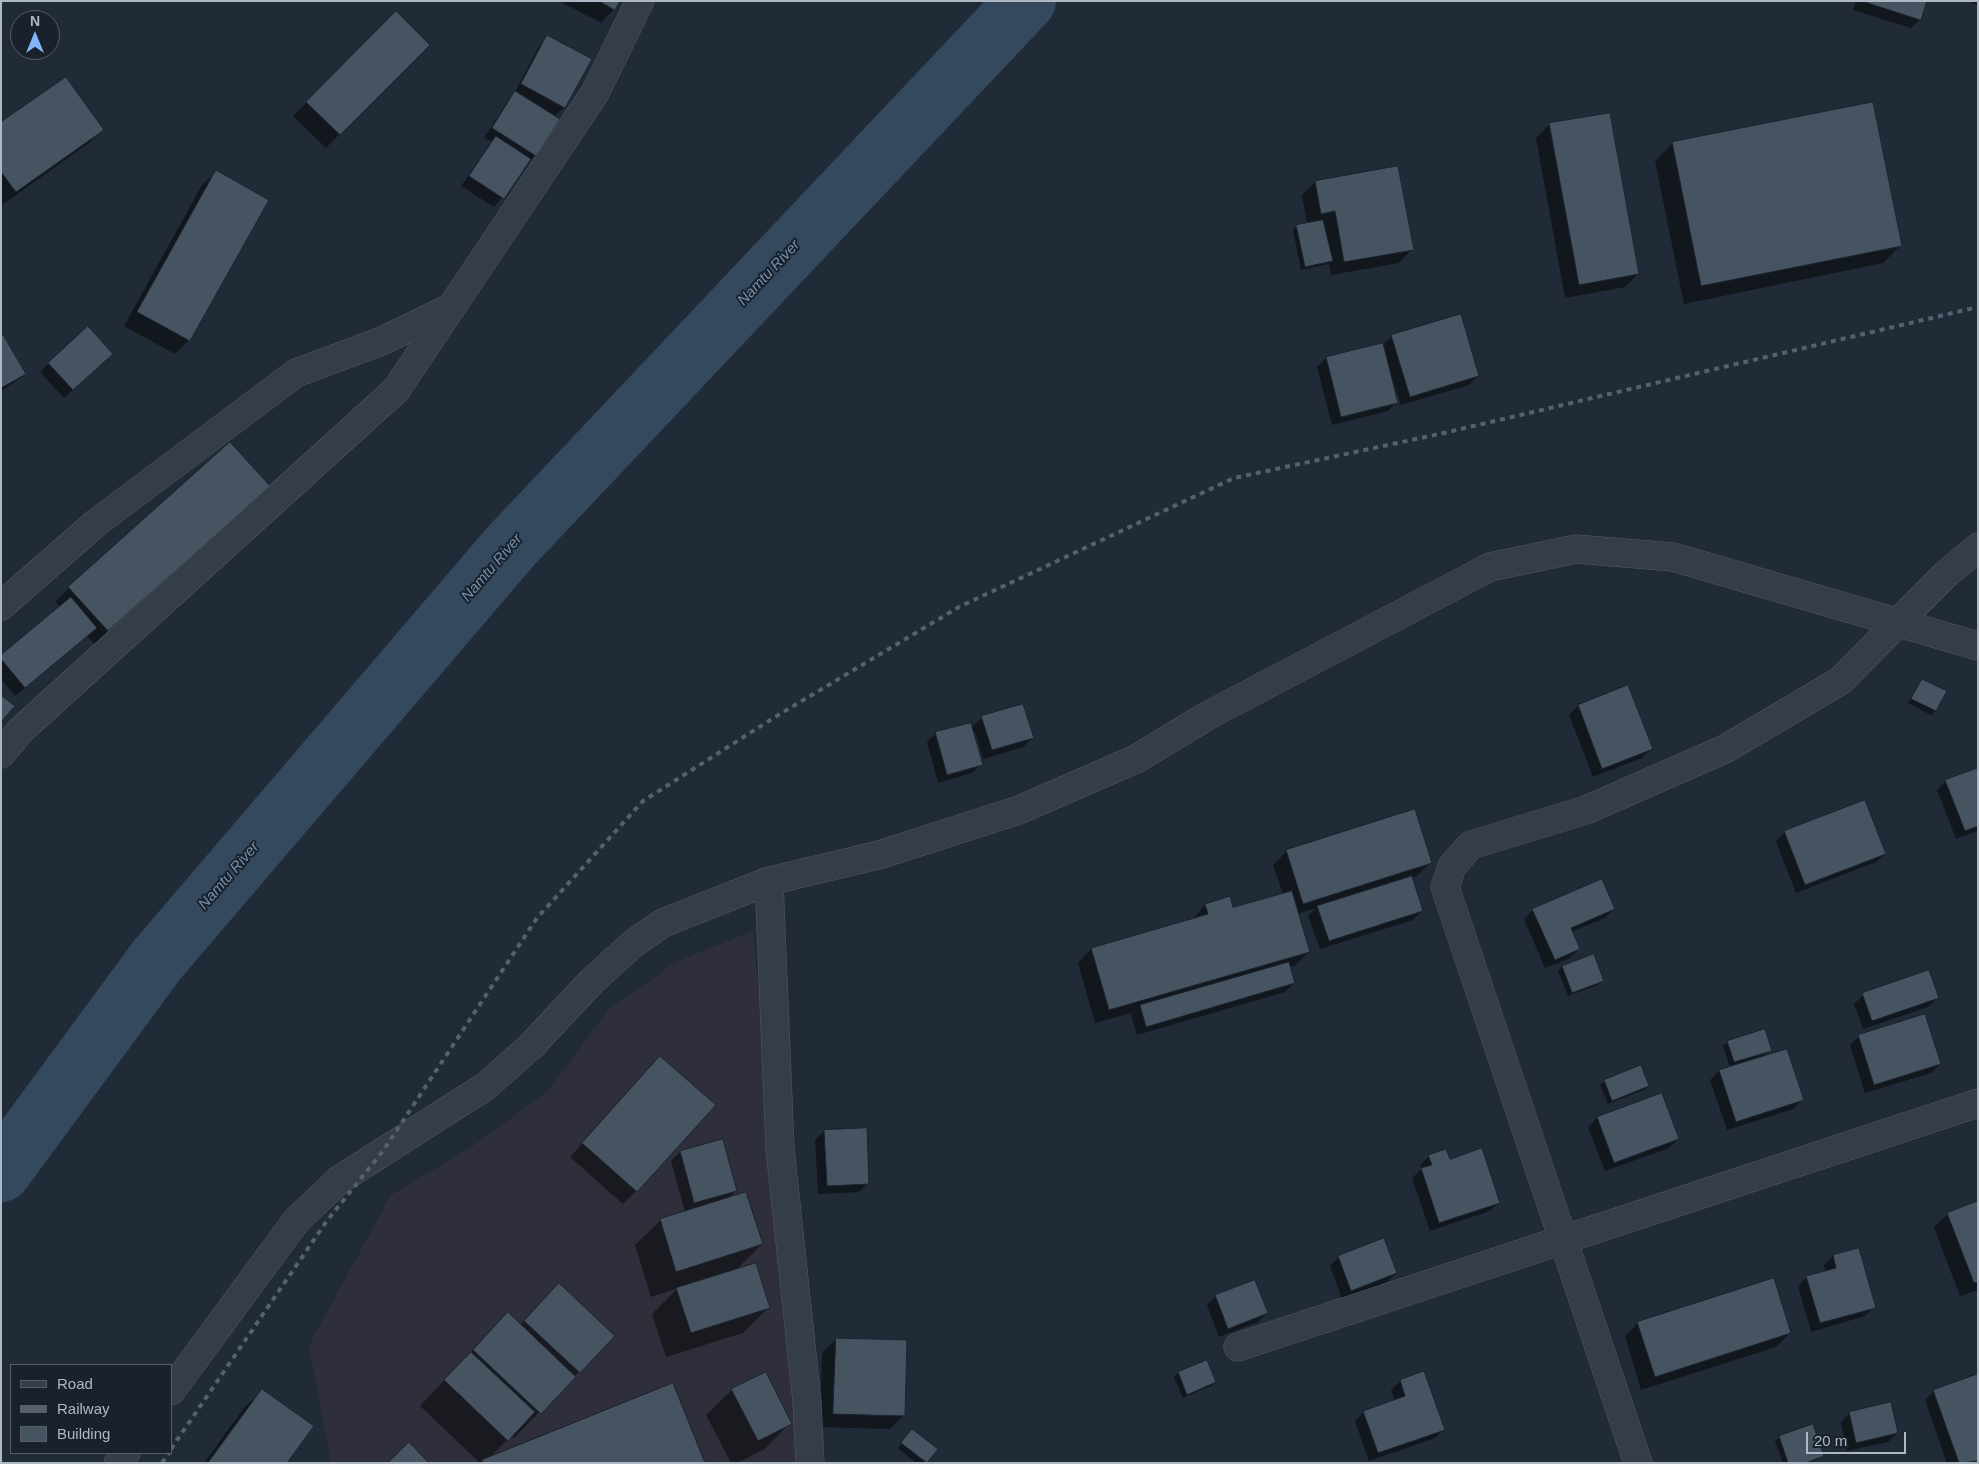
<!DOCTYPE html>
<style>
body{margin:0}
#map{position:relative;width:1979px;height:1464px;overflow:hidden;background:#202b37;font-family:Arial,sans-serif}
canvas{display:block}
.frame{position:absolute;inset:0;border:2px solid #aeb8c4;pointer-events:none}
.legend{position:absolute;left:10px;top:1364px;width:162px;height:90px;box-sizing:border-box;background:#19222c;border:1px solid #555e69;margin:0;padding:6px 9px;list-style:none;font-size:15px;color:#aeb8c4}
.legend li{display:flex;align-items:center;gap:10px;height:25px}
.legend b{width:25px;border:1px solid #555e69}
.north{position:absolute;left:10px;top:10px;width:50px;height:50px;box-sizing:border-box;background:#19222c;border:1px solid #555e69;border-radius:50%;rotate:0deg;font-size:14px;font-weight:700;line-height:20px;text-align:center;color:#aeb8c4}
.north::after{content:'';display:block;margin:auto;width:18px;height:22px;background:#81b5f6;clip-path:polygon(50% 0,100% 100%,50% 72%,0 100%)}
.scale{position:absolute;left:1806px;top:1432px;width:100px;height:22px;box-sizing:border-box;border:2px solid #aeb8c4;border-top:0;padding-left:6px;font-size:15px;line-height:18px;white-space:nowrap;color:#aeb8c4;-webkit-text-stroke:4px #19222c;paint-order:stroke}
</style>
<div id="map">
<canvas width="1979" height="1464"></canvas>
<div class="frame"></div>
<ul class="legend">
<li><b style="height:6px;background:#343d48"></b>Road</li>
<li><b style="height:6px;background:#56616f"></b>Railway</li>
<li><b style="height:14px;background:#465361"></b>Building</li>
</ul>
<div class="north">N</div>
<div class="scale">20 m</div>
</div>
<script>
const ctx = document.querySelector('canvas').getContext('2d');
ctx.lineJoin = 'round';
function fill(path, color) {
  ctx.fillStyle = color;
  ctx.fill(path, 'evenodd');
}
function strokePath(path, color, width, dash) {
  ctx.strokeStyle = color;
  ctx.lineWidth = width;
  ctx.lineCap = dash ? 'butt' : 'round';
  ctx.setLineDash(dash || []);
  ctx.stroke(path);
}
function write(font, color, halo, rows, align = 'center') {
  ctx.font = font + ' Arial,sans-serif';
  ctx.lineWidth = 4;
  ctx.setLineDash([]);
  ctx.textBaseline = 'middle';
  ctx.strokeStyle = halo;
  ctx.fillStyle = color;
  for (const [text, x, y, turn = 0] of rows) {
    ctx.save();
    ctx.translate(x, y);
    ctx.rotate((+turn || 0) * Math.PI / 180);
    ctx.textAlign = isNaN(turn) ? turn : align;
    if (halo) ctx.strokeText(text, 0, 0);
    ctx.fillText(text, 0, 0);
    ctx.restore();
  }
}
fill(new Path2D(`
 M753,931L782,1241L797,1449L795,1463H331L309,1345L391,1195L473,1146L548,1091L608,1010L676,962Z`), '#2f2f3c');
fill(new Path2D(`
 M559,1H618L614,9L601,23Z
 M1856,1H1926L1920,19L1911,28L1853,10Z
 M1966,1H1978V5Z
 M396,13L428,45L326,148L293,116Z
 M548,37L564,107L554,117L535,155L494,207L461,186L492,142L484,138L507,102L514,94L539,46Z
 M1,124L102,130L89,143L2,205Z
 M1550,124L1638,274L1625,287L1565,298L1536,138Z
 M1673,143L1901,245L1883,263L1684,304L1655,161Z
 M216,172L189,340L175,354L124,326L202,185Z
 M1315,182L1412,249L1399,263L1331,275L1329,264L1301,270L1293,230L1297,226L1307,224L1302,195Z
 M1,335L24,374L15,382L1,391Z
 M1392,336L1478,376L1469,385L1401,405L1393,381H1391L1397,402L1388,411L1332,425L1317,367L1326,358L1382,344V346Z
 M49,363H102L64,398L40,372Z
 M230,443L255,500L94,644L87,636L15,696L1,679V657L61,607L55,602L69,588Z
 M1922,680L1935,711L1931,715L1908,703Z
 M1578,706L1651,749L1642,758L1593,777L1569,715Z
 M982,718L1032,738L1023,747L983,759L975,732L973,733L981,764L972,773L938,783L927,742L936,733L971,728Z
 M1978,769V831L1956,839L1937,790L1946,781Z
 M1785,832L1885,854L1876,862L1796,893L1776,841Z
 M1287,851L1431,862L1417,876L1411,878L1422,911L1413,920L1320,949L1308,916L1316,908L1297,914L1308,952L1295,966L1289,967L1294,983L1285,992L1137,1035L1131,1015L1135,1012L1095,1023L1078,963L1091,949L1192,920L1205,905L1229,898L1233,909L1283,894L1273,865Z
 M1614,909L1605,918L1571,932L1579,949L1570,958L1545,968L1524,919L1533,910Z
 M1562,967L1603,981L1598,985L1568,996L1558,971Z
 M1928,972L1937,998L1928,1007L1863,1029L1854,1004L1863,995Z
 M1859,1036L1940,1064L1931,1073L1865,1093L1850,1045Z
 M1728,1042L1770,1050L1763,1057L1802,1100L1793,1109L1727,1130L1710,1080L1719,1071L1730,1068L1723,1046Z
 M660,1058L636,1191L623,1204L570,1157Z
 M1605,1081L1648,1086L1644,1090L1608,1104L1600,1085Z
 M1597,1118L1678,1139L1669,1148L1605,1171L1588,1127Z
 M824,1131L868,1183L859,1192L818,1194L815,1140Z
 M722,1141L736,1191L728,1199L762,1244L735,1271L768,1308L743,1333L666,1357L652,1314L678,1288L651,1297L635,1245L661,1220L685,1212L671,1161L680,1152Z
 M1429,1156L1449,1160L1499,1202L1490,1211L1430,1231L1412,1178L1421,1169L1420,1165Z
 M1978,1202V1290L1960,1296L1934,1227L1948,1214Z
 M1858,1249L1874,1307L1865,1316L1811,1332L1798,1286L1807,1277L1826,1272L1824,1265L1833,1256Z
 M1339,1257L1396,1273L1387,1282L1342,1299L1330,1266Z
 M559,1285L613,1336L514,1438L511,1436L488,1459L704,1463H480L420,1406L483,1339L520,1325Z
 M1216,1296L1267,1313L1258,1322L1219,1337L1207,1305Z
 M1638,1323L1790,1333L1776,1347L1641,1390L1625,1336Z
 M836,1339L904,1415L890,1429L820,1427L822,1353Z
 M1178,1373L1215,1382L1211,1386L1183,1398L1174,1377Z
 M1424,1373L1444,1429L1435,1438L1369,1461L1355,1421L1364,1412L1395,1401L1391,1390L1400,1381Z
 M1978,1376V1463H1947L1925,1400L1934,1391Z
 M732,1390L790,1423L765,1449L737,1463H731L706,1415Z
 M262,1391L285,1463H204L244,1408Z
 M1850,1413L1897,1433L1888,1442L1847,1451L1841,1422Z
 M908,1434L936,1449L926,1463H916L898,1448Z
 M1780,1437L1823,1456L1811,1463H1783L1775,1441Z`), '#0007');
strokePath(new Path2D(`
 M1,1172L157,960L511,546L1026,1`), '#34485e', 60);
const building = new Path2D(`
 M599,1H620L615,10Z
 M1862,1H1927L1921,20Z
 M396,11L430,45L340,135L306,102Z
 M547,35L592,59L565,108L521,84Z
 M66,77L104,130L16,192L1,172V122Z
 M515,91L560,119L536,156L492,128Z
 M1873,102L1902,246L1701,286L1672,142Z
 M1610,113L1639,274L1579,285L1549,123Z
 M496,136L531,159L504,199L469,176Z
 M1398,166L1414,250L1344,262L1335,211L1321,214L1315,181Z
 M216,170L269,200L190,341L137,312Z
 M1323,220L1333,261L1305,267L1296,225Z
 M1461,314L1479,376L1410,397L1391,335Z
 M88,326L113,354L73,390L48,363Z
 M2,333L26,374L1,388V334Z
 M1383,343L1398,403L1341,417L1326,357Z
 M230,442L270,486L108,631L68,587Z
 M71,597L97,628L25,688L1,659V655Z
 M1922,679L1947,691L1936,711L1911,699Z
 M1628,685L1653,749L1602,769L1578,705Z
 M1,695L15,706L1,722Z
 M1023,704L1034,738L992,750L981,716Z
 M971,723L983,765L947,775L935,732Z
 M1978,768V826L1965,831L1945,780Z
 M1865,800L1886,854L1805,885L1784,831Z
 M1415,809L1432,863L1303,904L1286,850Z
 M1412,876L1423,911L1329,941L1317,906Z
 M1602,879L1615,909L1571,928L1580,949L1555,960L1532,909Z
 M1292,891L1310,952L1109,1010L1091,948L1208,914L1205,904L1230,896L1233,907Z
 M1594,954L1604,981L1572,993L1562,966Z
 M1289,962L1295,983L1146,1027L1140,1005Z
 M1929,970L1939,998L1872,1021L1862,993Z
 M1925,1014L1941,1064L1874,1085L1858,1035Z
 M1765,1029L1772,1051L1734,1062L1727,1041Z
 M1787,1049L1804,1100L1736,1122L1719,1070Z
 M660,1056L716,1105L637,1192L582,1143Z
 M1641,1065L1649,1086L1612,1101L1604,1080Z
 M1662,1093L1679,1139L1614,1163L1597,1117Z
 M867,1128L869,1184L827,1186L824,1130Z
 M723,1139L737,1191L694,1203L680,1151Z
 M1482,1148L1500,1203L1439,1223L1421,1168L1432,1165L1428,1155L1446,1149L1450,1159Z
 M746,1192L763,1244L676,1272L660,1219Z
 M1978,1201V1282L1974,1283L1947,1213Z
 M1384,1238L1397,1273L1351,1291L1338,1256Z
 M1859,1248L1876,1308L1820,1323L1806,1276L1836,1268L1833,1255Z
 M756,1263L770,1308L691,1333L676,1288Z
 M1774,1278L1791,1333L1655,1377L1637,1322Z
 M1255,1280L1268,1313L1228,1329L1215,1295Z
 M559,1283L615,1336L580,1373L524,1321Z
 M508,1312L576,1377L541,1414L473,1350Z
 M836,1338L907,1340L905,1416L833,1414Z
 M471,1352L535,1412L508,1441L444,1380Z
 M1207,1360L1216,1382L1187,1395L1178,1372Z
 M1424,1371L1445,1430L1378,1453L1363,1411L1405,1396L1400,1380Z
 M766,1372L792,1424L758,1441L731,1389Z
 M1978,1374V1461L1959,1463L1933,1390Z
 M673,1383L705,1463H483L482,1460Z
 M262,1389L314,1426L287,1463H208Z
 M1891,1402L1898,1433L1856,1443L1849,1412Z
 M1813,1424L1824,1456L1806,1463H1788L1779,1436Z
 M912,1429L938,1449L927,1463L901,1443Z
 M409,1442L429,1463H388Z`);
fill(building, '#465361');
strokePath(building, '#1b242e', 1);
const minor = new Path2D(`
 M1,606L96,523L296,373L382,341L450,308
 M1,754L21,730L396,390L595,93L640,1
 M769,881L780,1148L807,1401L810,1463
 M1238,1347L1978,1103
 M171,1391L296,1221L339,1180L486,1086L531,1046L592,981L634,943L663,923L769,881L879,855L1019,810L1136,759L1207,716L1490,567L1576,549L1673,557L1978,646
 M118,1463L126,1453
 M1638,1463L1445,887L1452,866L1471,845L1586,810L1725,749L1840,681L1945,575L1978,547`);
strokePath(minor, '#515b65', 29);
strokePath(minor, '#343d48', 28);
strokePath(new Path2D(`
 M171,1449L326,1222L383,1151L537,918L643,801L775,717L959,607L1234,478L1444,433L1978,307
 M162,1463L169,1453`), '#56616f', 4, [5, 5]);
write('italic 15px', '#7690ac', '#19222c', [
 ["Namtu River",769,273,-47],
 ["Namtu River",492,568,-49],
 ["Namtu River",229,876,-49]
]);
</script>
